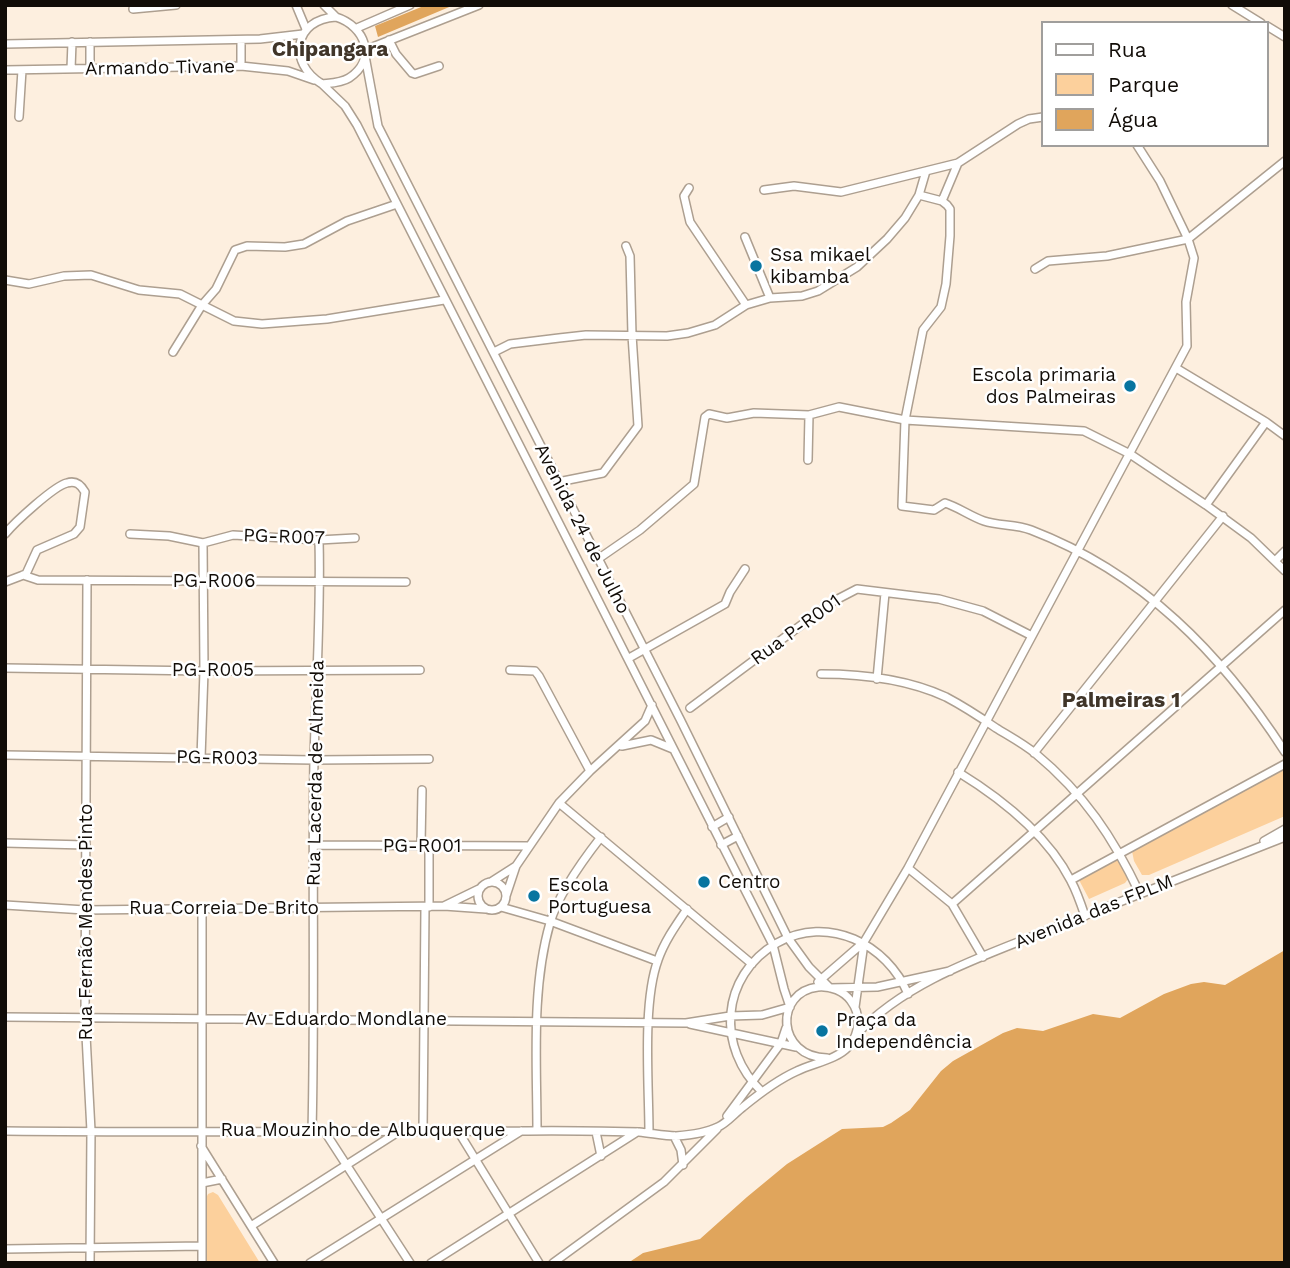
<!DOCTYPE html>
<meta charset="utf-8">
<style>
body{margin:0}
#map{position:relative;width:1290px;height:1268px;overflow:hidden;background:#fdefdf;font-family:"Work Sans",sans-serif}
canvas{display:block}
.frame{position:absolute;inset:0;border:7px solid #110c07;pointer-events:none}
.legend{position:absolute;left:1041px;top:21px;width:228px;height:126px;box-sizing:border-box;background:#fff;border:2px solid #a09e9c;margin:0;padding:9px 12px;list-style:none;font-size:21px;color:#110c07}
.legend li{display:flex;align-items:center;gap:14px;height:35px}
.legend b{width:35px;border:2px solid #a09e9c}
</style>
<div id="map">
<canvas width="1290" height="1268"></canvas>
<div class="frame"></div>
<ul class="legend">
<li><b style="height:9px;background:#fff"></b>Rua</li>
<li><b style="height:19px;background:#fcd09c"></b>Parque</li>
<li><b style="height:19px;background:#e0a55c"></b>Água</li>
</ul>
</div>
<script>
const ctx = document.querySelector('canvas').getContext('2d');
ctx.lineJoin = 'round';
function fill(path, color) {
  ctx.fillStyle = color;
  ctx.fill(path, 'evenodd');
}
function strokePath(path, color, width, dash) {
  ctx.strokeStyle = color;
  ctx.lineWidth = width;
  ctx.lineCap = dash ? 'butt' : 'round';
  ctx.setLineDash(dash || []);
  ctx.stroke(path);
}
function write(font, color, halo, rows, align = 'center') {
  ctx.font = font + ' "Work Sans",sans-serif';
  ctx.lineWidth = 5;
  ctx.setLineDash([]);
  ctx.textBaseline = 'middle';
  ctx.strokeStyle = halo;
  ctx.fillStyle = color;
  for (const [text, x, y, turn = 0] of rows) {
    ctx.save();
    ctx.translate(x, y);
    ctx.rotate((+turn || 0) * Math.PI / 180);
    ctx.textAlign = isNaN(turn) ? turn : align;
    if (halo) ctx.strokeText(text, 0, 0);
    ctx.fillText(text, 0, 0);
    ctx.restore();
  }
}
fill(new Path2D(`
 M1285,766V816L1149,875H1142L1134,861L1132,851Z
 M1117,857L1121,861L1128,879L1125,883L1089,899L1079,880Z
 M213,1192L218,1195L260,1263H205V1200L208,1194Z`), '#fcd09c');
fill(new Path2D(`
 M426,5H454L378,37L375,26Z
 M1285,950V1263H628L643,1253L700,1239L747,1197L787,1164L842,1129L883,1127L891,1123L910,1110L941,1071L953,1061L1003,1033L1017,1028L1043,1031L1093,1014L1120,1018L1164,994L1191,984L1204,982L1225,985Z`), '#e0a55c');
const minor = new Path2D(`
 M296,5L306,29
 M324,5L336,17
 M1232,5L1261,23
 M133,9L176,5
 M336,17C365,26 378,59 349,78C341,83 331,83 322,84C287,63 294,19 336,17Z
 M1267,26L1285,37
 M357,28L410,5
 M389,40L396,54L412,73L415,74L439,66
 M5,44L260,39L303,34
 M365,50L479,5
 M365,56L378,126L680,719L788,938L809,967L830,988L877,987L950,971
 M241,66V40
 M71,69L72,42
 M90,69V42
 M5,70L241,66L288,71L314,80
 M19,117L22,70
 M689,188L684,196L690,222L746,305
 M764,190L794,186L841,192L958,163L1018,124L1029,119L1043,117
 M919,195L942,201L947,205L950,209V236L946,284L941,307L923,330L905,420L902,506L934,510L945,503C958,507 970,516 984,521C999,526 1016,524 1031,530C1143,573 1221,653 1285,752
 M942,201L958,163
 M745,237L770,298
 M1035,269L1048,261L1107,256L1188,239L1285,161
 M5,280L29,284L64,276L91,275L139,290L180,294L234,321L262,324L327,319L444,300
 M173,352L202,305L216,289L235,250L247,246L285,247L304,244L347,221L397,204
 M494,352L510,344L559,338L586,335L667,336L688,333L715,325L746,305L770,298L802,296L818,291L857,267L887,239L905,218L919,195L926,171
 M1176,368L1266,422L1285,436
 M808,460L809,415
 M558,482L603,473L638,426L632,335L630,256L626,246
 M1206,505L1266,422
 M5,534C15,522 54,486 67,483C76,480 81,485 85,492L80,527L74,534L37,550L26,574L5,582
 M130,534L169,536L203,543L233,535L319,540L355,538
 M598,559L640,530L694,484L705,417L709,414L727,418L754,413L809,415L839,407L905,420L1084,431L1130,454L1206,505L1251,538L1285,571
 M1275,561L1285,551
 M23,575L38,580L406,582
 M87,580L85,1016L91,1131L90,1263
 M629,658L725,604L730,592L745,569
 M5,668L204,671L420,670
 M510,670L535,671L539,676L590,771
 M821,674C863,674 907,679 946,697C963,706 980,717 996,728C1009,736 1024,744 1036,754C1084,794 1113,837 1140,894
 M877,679L885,593
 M690,708L832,602L857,589L939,599L983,611L1032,636
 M622,746L651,740L673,749
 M1034,753L1223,516
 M5,755L314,760L429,759
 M201,758L204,671L203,543
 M958,772C1002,799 1047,834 1071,881C1077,892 1081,904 1085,916
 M559,803L752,964
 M712,827L729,817
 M1264,841L1285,829
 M5,843L86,845
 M315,845L529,846
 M421,845L422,790
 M721,845L738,836
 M429,846V907
 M908,868L952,904L983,957
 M1071,880L1285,764
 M478 896a14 14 0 1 1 28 0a14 14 0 1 1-28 0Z
 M491,882L516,866
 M506,896L516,866L559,803L590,771L645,721L652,705
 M952,904L1285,610
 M5,905L85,910L444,906L486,909
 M444,906L479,889
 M501,907L550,921L657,961
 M818,982L864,942L908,868L1187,346L1186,302L1194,258L1188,239L1160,181L1137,145
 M855,1007L864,943
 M5,1017L686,1023L730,1016L762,1015L790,1007L784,989L773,945L357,125L345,106L322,84
 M690,1024L796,1047
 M856,1035C909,978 991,954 1061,925C1136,896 1210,866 1285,837
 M762,1092C716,1048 720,976 777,943C828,914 887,944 908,994
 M727,1116L781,1043L786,1028
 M5,1131C177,1133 349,1131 521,1131C560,1130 600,1131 639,1132C651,1133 664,1136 676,1136C690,1135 706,1133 718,1127C727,1123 735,1113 743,1107C760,1093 777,1080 797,1071C813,1063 837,1060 849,1046C860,1033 861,1014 851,1001C844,991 831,986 818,987C774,992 776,1057 827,1058
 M312,1131C315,1007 312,883 314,758C316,685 321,613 319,540
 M423,1131L425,907
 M458,1131L539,1263
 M537,1131C537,1063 531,989 550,923C558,895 583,860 601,837
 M325,1132L410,1263
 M596,1132L601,1156
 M649,1133C649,1085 642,1003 658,960C664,942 676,925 687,909
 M674,1136L681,1150L683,1165
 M201,1146L274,1263
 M202,1183L222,1179
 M251,1226L398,1132
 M5,1249L202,1246
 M202,1263V907
 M310,1263L521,1131
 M431,1263L637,1132
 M553,1263L664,1182L717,1129`);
strokePath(minor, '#ad9f90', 10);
strokePath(minor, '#fff', 7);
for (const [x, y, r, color] of [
 [756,266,7,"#0875a0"],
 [1130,386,7,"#0875a0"],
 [704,882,7,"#0875a0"],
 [534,896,7,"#0875a0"],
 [822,1031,7,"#0875a0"]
]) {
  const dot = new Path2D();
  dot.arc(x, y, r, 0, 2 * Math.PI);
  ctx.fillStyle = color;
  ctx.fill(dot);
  strokePath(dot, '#fff', 2.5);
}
write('19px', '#110c07', '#fff', [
 ["Armando Tivane",160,68,-1],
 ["Avenida 24 de Julho",582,529,63],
 ["PG-R007",284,537,2],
 ["PG-R006",214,581],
 ["Rua P-R001",796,630,-36],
 ["PG-R005",213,670],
 ["PG-R003",217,758,1],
 ["Rua Lacerda de Almeida",316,773,-89],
 ["PG-R001",422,846],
 ["Rua Correia De Brito",224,908],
 ["Avenida das FPLM",1094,912,-22],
 ["Rua Fernão Mendes Pinto",86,922,-90],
 ["Av Eduardo Mondlane",346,1019],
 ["Rua Mouzinho de Albuquerque",363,1130]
]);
write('19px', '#110c07', '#fff', [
 ["Ssa mikael",770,255],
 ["kibamba",770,277],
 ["Escola primaria",1116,375,"right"],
 ["dos Palmeiras",1116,397,"right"],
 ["Centro",718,882],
 ["Escola",548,885],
 ["Portuguesa",548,907],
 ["Praça da",836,1020],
 ["Independência",836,1042]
], 'left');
write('bold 21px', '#403529', '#fff', [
 ["Chipangara",330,50],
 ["Palmeiras 1",1121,701]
]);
</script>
